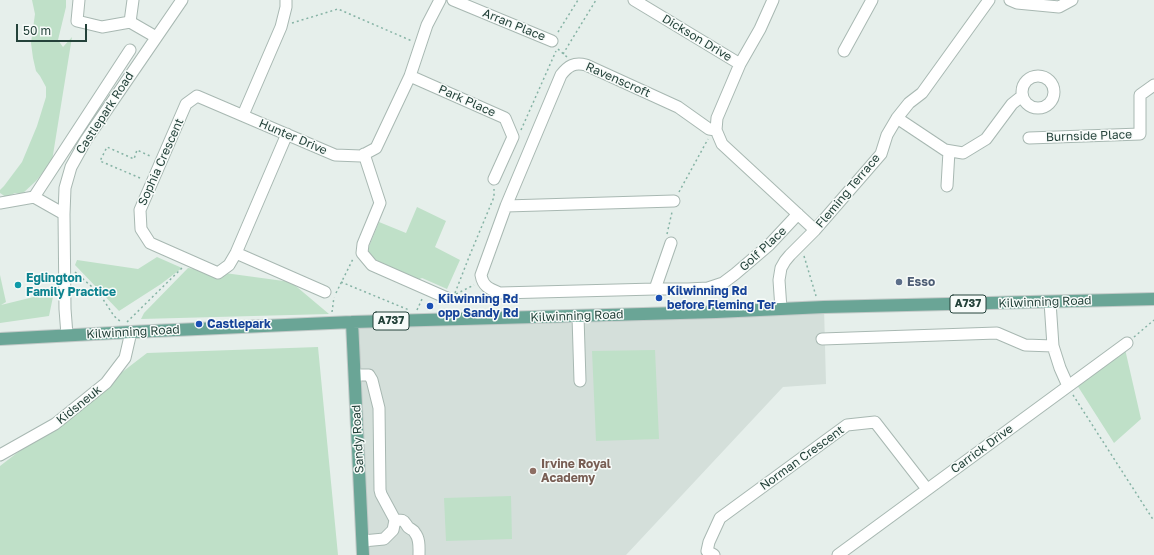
<!DOCTYPE html>
<style>
body{margin:0}
#map{position:relative;width:1154px;height:555px;overflow:hidden;background:#e6efeb;font-family:"Golos Text",sans-serif}
canvas{display:block}
.scale{position:absolute;left:16px;top:24px;width:71px;height:18px;box-sizing:border-box;border:2px solid #24423a;border-top:0;padding-left:5px;font-size:12px;line-height:14px;white-space:nowrap;color:#24423a;-webkit-text-stroke:3px #f7fbf9;paint-order:stroke}
</style>
<div id="map">
<canvas width="1154" height="555"></canvas>
<div class="scale">50 m</div>
</div>
<script>
const ctx = document.querySelector('canvas').getContext('2d');
ctx.lineJoin = 'round';
function fill(path, color) {
  ctx.fillStyle = color;
  ctx.fill(path, 'evenodd');
}
function strokePath(path, color, width, dash) {
  ctx.strokeStyle = color;
  ctx.lineWidth = width;
  ctx.lineCap = dash ? 'butt' : 'round';
  ctx.setLineDash(dash || []);
  ctx.stroke(path);
}
function write(font, color, halo, rows, align = 'center') {
  ctx.font = font + ' "Golos Text",sans-serif';
  ctx.lineWidth = 3;
  ctx.setLineDash([]);
  ctx.textBaseline = 'middle';
  ctx.strokeStyle = halo;
  ctx.fillStyle = color;
  for (const [text, x, y, turn = 0] of rows) {
    ctx.save();
    ctx.translate(x, y);
    ctx.rotate((+turn || 0) * Math.PI / 180);
    ctx.textAlign = isNaN(turn) ? turn : align;
    if (halo) ctx.strokeText(text, 0, 0);
    ctx.fillText(text, 0, 0);
    ctx.restore();
  }
}
fill(new Path2D(`
 M824,307L826,384L783,387L626,555H366L352,322Z`), '#d4dfda');
fill(new Path2D(`
 M32,0H66V7L58,40L63,47L72,37L52,161L36,181L22,194L15,193L6,197L0,193V190L4,186L22,162L37,126L46,97V87L40,76L36,71L33,58L31,43L35,14Z
 M417,207L446,221L435,247L460,260L447,289L422,278L417,280L370,257L368,249L379,222L406,233Z
 M157,257L182,268L161,284L119,311L75,265L77,260L138,269Z
 M188,268L291,282L329,314L141,319L144,313Z
 M0,275L6,302L1,305L54,292L49,316L0,323Z
 M318,347L338,555H0V466L147,353Z
 M1125,349L1141,419L1114,443L1077,385Z
 M655,350L659,439L596,441L592,351Z
 M511,496L512,539L446,541L444,498Z`), '#bfe0c8');
const minor = new Path2D(`
 M79,0L77,21L102,27L130,22
 M133,0L130,22L156,37
 M453,0L552,41
 M634,0L740,64
 M773,0L760,29L740,64L717,118L716,130L722,144L815,230
 M1010,0L1017,3L1059,7L1072,0
 M844,51L872,0
 M410,76L505,118L513,137L494,179
 M1022 92a16 16 0 1 1 32 0a16 16 0 1 1-32 0Z
 M243,115L281,27L286,7V0
 M897,118L945,150L963,153L986,139L1012,104L1022,96
 M716,130L709,129L678,107L586,65C574,62 568,66 561,75L506,206L481,275C483,287 490,289 500,293L655,289H688L708,288L723,283L735,274L769,245L798,214
 M287,134L236,253L229,265L218,273L150,243L141,229L140,210L186,104L197,96L335,155L361,156L376,148L410,76L427,25L440,0
 M1029,138L1140,134V95L1154,85
 M364,154L380,203L363,244L362,253L372,265L447,298
 M947,186L949,151
 M34,197L130,50
 M0,203L34,197L64,214
 M506,206L674,201
 M236,253L325,292
 M655,289L671,243
 M1050,302L1053,346L1060,368L1068,386
 M781,309L779,280L781,268L785,261L790,255L815,230L881,154L887,135L897,118L909,103L922,93L989,0
 M578,316L580,381
 M67,335L65,309L64,214L65,188L71,167L86,140L182,0
 M822,339L997,333L1025,345L1053,346
 M355,375H369L372,380L379,408L380,490L381,494L395,520L393,530L384,539L363,541
 M0,455L55,424L106,383L125,358L131,332
 M395,520C405,520 403,520 408,527C410,529 414,530 415,533C420,539 419,548 419,555
 M714,555L707,551L709,542L720,518L847,425L875,422L927,489
 M838,555L1127,343`);
const major = new Path2D(`
 M352,322L363,555
 M0,339L131,332L352,322L716,312L824,307L1154,299`);
strokePath(minor, '#a8b8b2', 13);
strokePath(major, '#c2cac8', 14);
strokePath(new Path2D(`
 M292,23L338,9L412,41
 M558,32L578,0
 M558,49L567,57
 M563,54L596,0
 M521,130L556,51
 M140,178L100,161L107,147L134,159L137,150L150,156
 M679,192L708,139
 M667,234L672,212
 M804,256L816,296
 M75,272L99,293L114,316L121,322
 M341,282L409,310
 M336,293L353,259
 M455,293L469,257L494,197V189
 M456,294L474,285
 M417,310L422,299
 M332,312L334,297
 M127,322L182,268
 M1134,337L1154,320
 M1073,395L1154,521`), '#86b3a5', 1.5, [2, 3]);
strokePath(minor, '#fff', 11);
strokePath(major, '#6aa596', 12);
for (const [x, y, r, color] of [
 [899,282,4,"#5c6f8a"],
 [18,285,4,"#0f9aa8"],
 [659,298,4,"#1a4fb4"],
 [430,306,4,"#1a4fb4"],
 [199,324,4,"#1a4fb4"],
 [533,471,4,"#8d6e63"]
]) {
  const dot = new Path2D();
  dot.arc(x, y, r, 0, 2 * Math.PI);
  ctx.fillStyle = color;
  ctx.fill(dot);
  strokePath(dot, '#f7fbf9', 1.5);
}
for (const [x, y, w] of [
 [968,304,36],
 [391,321,36]
]) {
  const box = new Path2D();
  box.roundRect(x - w / 2, y - 9, w, 18, 3);
  ctx.fillStyle = '#f7fbf9';
  ctx.fill(box);
  strokePath(box, '#24423a', 1);
}
write('bold 11px', '#24423a', null, [
 ["A737",968,304],
 ["A737",391,321]
]);
write('12px', '#24423a', '#f7fbf9', [
 ["Arran Place",514,25,22],
 ["Dickson Drive",697,38,31],
 ["Ravenscroft",618,80,24],
 ["Park Place",467,101,24],
 ["Castlepark Road",105,113,-57],
 ["Burnside Place",1089,136,-2],
 ["Hunter Drive",293,137,23],
 ["Sophia Crescent",161,162,-66],
 ["Fleming Terrace",848,191,-50],
 ["Golf Place",763,249,-43],
 ["Kilwinning Road",1045,302,-2],
 ["Kilwinning Road",577,316,-2],
 ["Kilwinning Road",133,332,-3],
 ["Kidsneuk",79,405,-39],
 ["Sandy Road",358,439,-93],
 ["Carrick Drive",982,449,-36],
 ["Norman Crescent",802,458,-36]
]);
write('bold 12px', '#0d838f', '#f7fbf9', [
 ["Eglington",26,278],
 ["Family Practice",26,292]
], 'left');
write('bold 12px', '#4e5e75', '#f7fbf9', [
 ["Esso",907,282]
], 'left');
write('bold 12px', '#164399', '#f7fbf9', [
 ["Kilwinning Rd",667,291],
 ["before Fleming Ter",667,305],
 ["Kilwinning Rd",438,299],
 ["opp Sandy Rd",438,313],
 ["Castlepark",207,324]
], 'left');
write('bold 12px', '#785e54', '#f7fbf9', [
 ["Irvine Royal",541,464],
 ["Academy",541,478]
], 'left');
</script>
